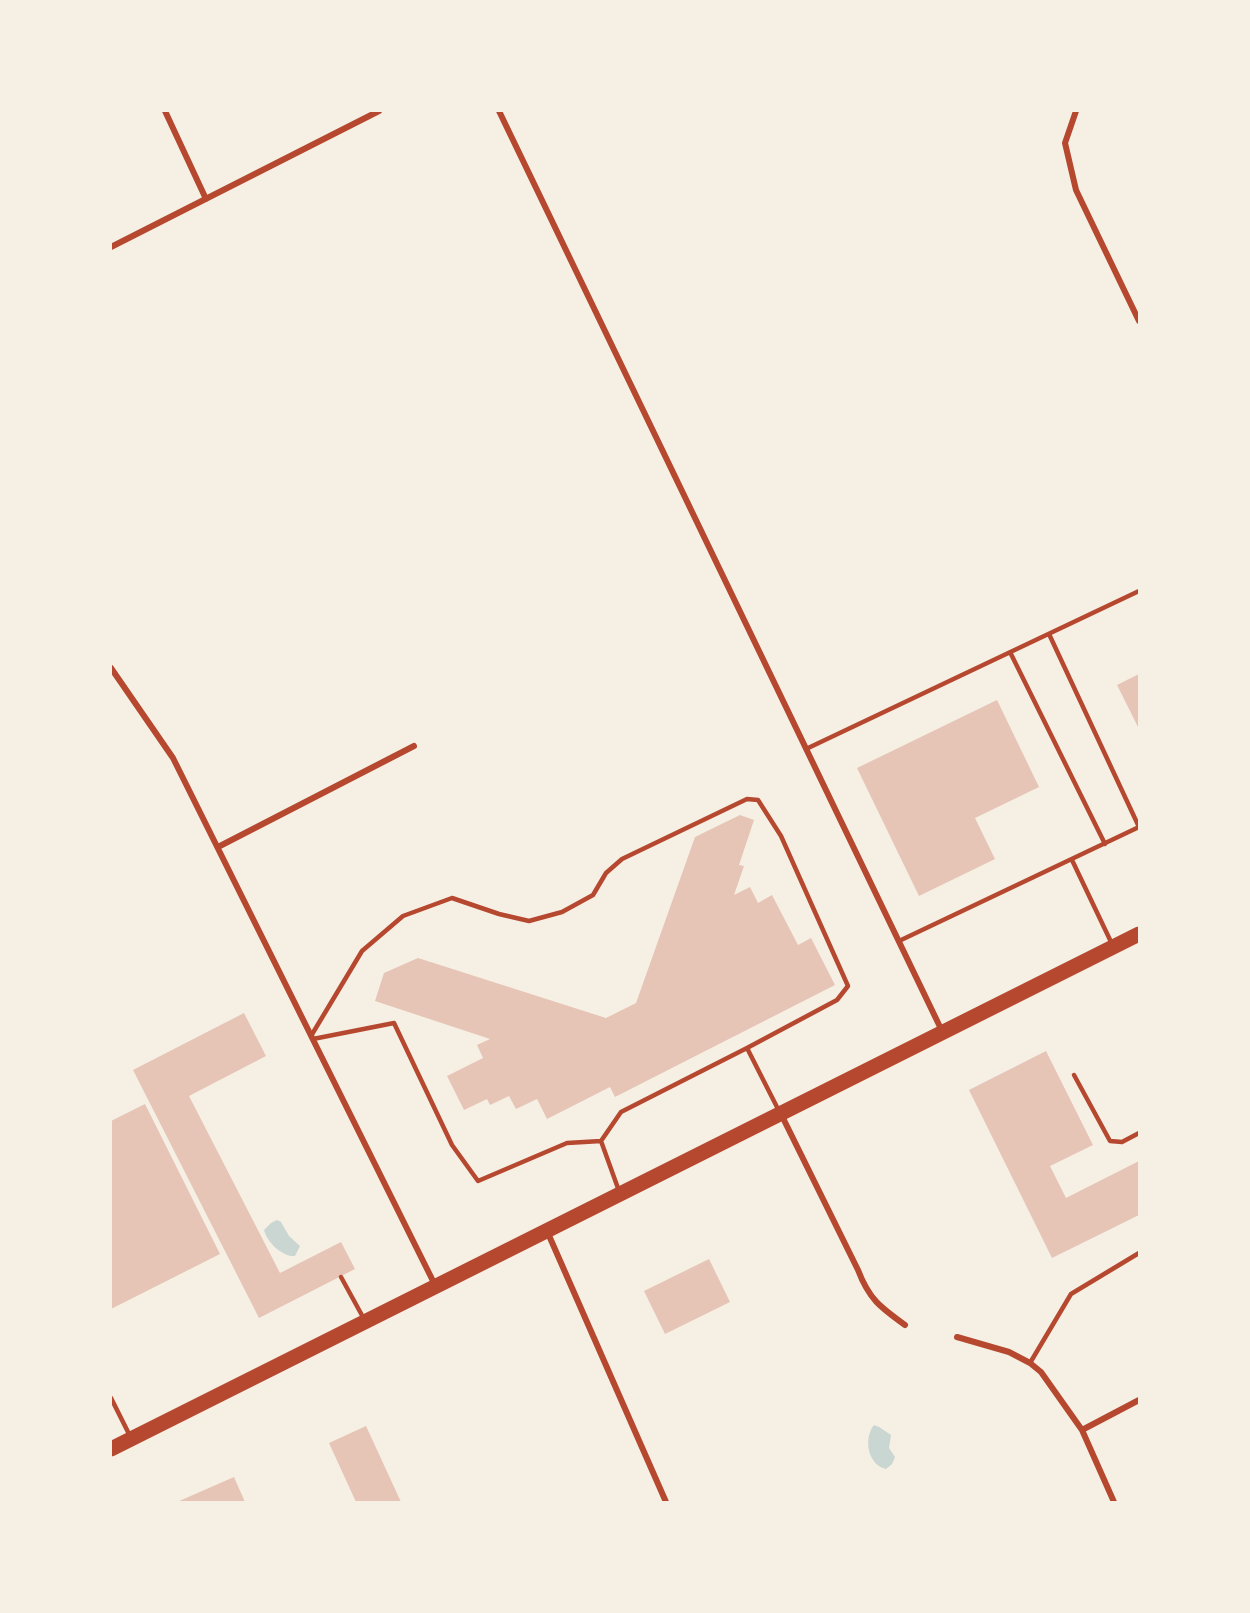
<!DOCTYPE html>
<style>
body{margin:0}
#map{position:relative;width:1250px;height:1613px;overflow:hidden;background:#f6efe4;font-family:"Alegreya Sans",sans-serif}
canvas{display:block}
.frame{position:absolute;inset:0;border:112px solid #f6efe4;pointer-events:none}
</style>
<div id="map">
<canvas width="1250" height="1613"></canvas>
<div class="frame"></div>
</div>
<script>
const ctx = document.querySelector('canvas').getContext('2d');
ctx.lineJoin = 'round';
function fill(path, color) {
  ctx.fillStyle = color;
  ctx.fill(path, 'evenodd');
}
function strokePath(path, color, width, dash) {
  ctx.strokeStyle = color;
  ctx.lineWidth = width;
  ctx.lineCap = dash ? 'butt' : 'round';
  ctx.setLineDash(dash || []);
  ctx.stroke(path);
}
fill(new Path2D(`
 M277,1220L281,1222L289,1236L300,1246L295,1256C282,1257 267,1242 264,1230L271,1223Z
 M874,1425L879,1427L891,1435L889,1448L895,1457L892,1464L886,1469C868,1465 863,1439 874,1425Z`), '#c9d6d2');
fill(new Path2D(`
 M1139,674V729L1117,685Z
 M997,700L1039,787L975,818L995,859L919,896L857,768Z
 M740,815L754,820L739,865L744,866L734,895L750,887L758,903L772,895L798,945L811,938L835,985L615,1097L610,1087L547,1119L537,1099L516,1109L509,1096L490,1105L487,1099L464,1110L447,1076L483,1058L477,1045L490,1039L375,1001L384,973L418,958L606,1018L636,1003L695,837Z
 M244,1013L266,1056L189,1096L280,1273L341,1242L355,1269L259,1318L133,1070Z
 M1046,1051L1093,1145L1050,1166L1066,1198L1139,1161V1215L1052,1258L969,1090Z
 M145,1104L220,1254L111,1309V1121Z
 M709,1259L730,1302L665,1334L644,1291Z
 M366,1426L401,1502H356L329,1443Z
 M234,1477L245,1502H177Z`), '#e6c5b7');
strokePath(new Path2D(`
 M1049,634L1139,827
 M1010,652L1105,844
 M806,749L1139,591
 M1072,860L1112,944
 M899,941L1139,827
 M311,1036L362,951L403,916L452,898L499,914L529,921L562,912L593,895L606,873L622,859L747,799L758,800L781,836L848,986L837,1000L747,1048L621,1112L601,1141L619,1191
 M313,1039L394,1023L452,1145L478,1181L567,1143L601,1141
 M747,1048L779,1111
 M1074,1075L1110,1141L1122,1142L1139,1133
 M341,1277L364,1319
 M1030,1363L1071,1294L1139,1253
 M111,1398L130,1436`), '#b5482f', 4.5);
strokePath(new Path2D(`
 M165,111L206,199
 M499,111L942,1031
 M1076,111L1065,143L1076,190L1139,321
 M111,247L379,111
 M111,668L173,758L435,1285
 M218,847L414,746
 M781,1114L858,1270C869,1299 880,1307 905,1325
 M547,1231L666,1502
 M957,1337L1009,1352L1030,1363L1041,1372L1082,1430L1114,1502
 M1082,1430L1139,1400`), '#b5482f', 6);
strokePath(new Path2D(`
 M111,1449L1139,934`), '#b5482f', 15);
</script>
